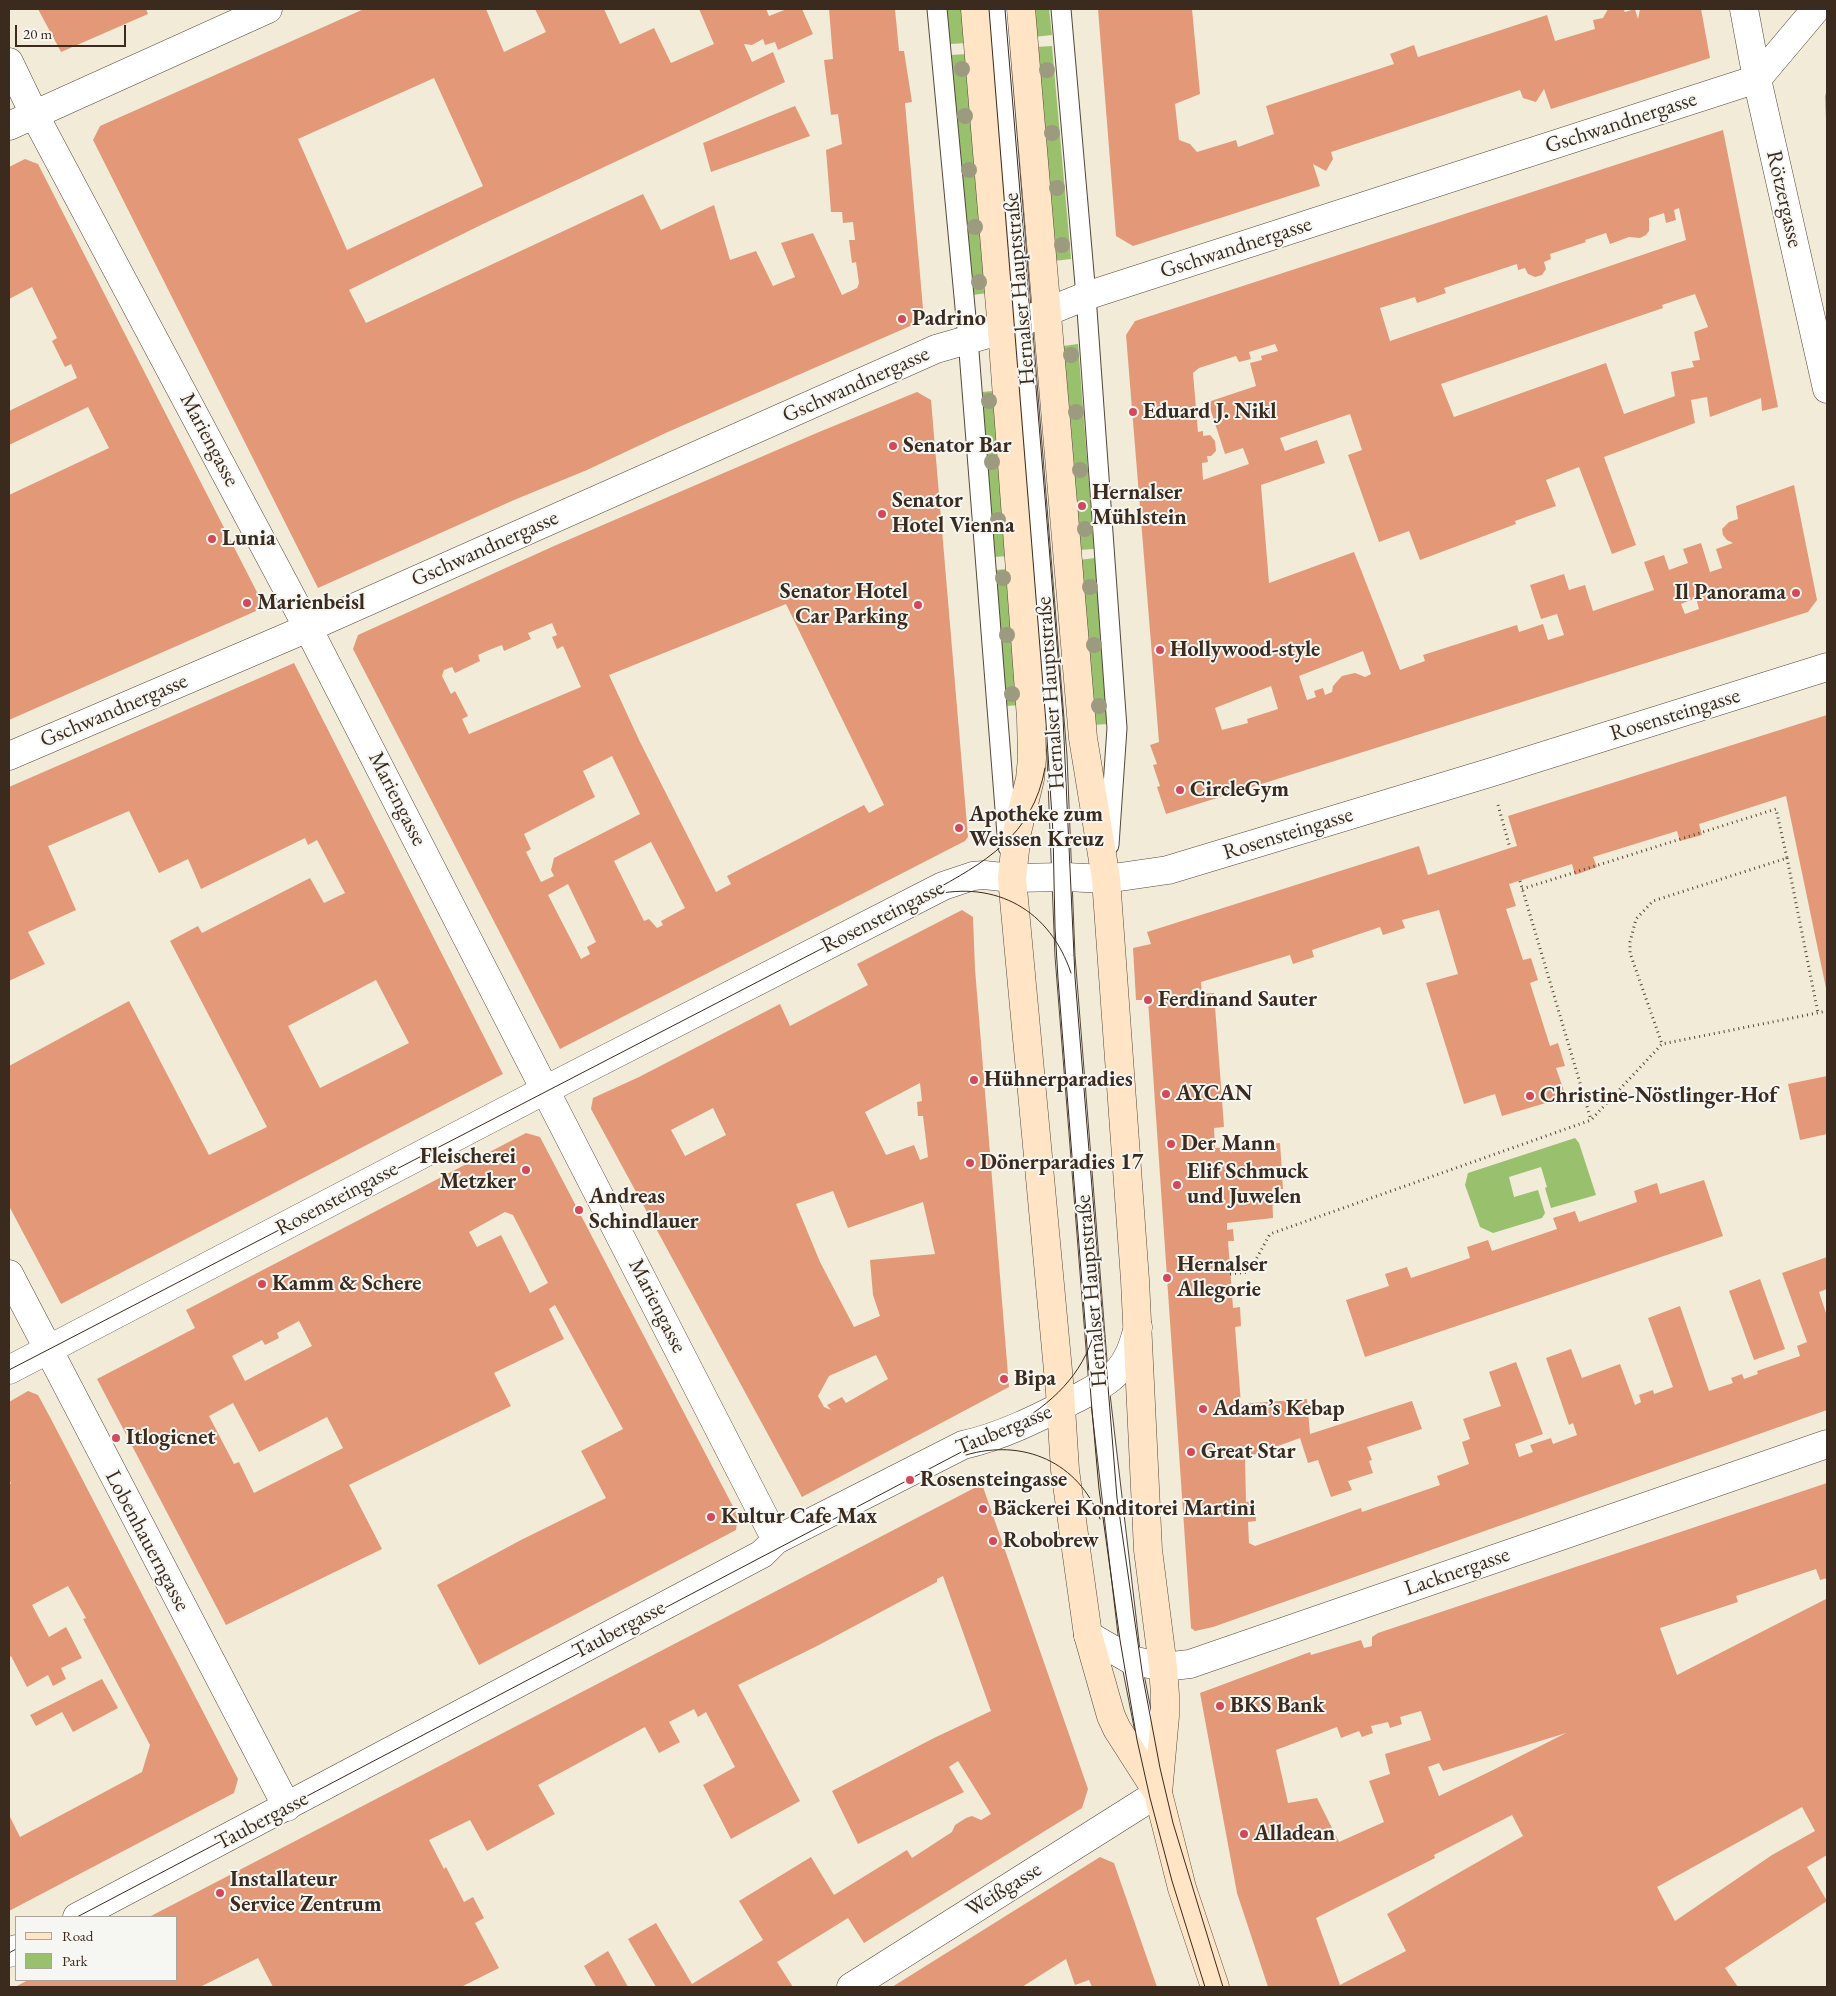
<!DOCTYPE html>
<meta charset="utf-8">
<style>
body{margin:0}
#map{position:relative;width:1836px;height:1996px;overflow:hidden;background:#f1ebd8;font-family:"EB Garamond",serif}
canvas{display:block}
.frame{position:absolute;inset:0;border:10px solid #3b2a1e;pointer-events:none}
.legend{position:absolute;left:15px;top:1916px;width:162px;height:65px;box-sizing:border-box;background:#f6f6f2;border:1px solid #aba49d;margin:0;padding:6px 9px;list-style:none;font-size:15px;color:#3b2a1e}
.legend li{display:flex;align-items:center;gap:10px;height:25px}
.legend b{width:25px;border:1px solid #aba49d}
.scale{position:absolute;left:15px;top:25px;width:111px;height:22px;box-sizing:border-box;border:2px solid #3b2a1e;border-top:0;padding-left:6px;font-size:15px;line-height:18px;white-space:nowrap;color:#3b2a1e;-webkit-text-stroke:4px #f6f6f2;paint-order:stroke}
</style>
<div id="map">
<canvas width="1836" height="1996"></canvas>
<div class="frame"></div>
<ul class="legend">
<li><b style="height:6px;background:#ffe4c6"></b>Road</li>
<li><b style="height:14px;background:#99c16d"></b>Park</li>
</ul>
<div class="scale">20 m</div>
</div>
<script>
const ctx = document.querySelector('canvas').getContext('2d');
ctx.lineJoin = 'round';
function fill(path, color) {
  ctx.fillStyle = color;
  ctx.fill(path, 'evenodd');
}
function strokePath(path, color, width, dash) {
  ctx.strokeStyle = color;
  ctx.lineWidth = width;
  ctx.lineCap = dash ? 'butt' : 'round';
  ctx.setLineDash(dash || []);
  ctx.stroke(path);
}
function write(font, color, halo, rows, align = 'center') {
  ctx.font = font + ' "EB Garamond",serif';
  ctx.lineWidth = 4;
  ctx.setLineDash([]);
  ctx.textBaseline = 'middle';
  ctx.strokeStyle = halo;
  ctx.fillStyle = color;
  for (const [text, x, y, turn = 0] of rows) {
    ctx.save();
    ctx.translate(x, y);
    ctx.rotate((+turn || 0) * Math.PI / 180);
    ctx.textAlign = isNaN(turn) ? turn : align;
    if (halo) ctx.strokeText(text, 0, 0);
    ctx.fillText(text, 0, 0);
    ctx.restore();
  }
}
fill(new Path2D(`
 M947,9H964L967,43L950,44Z
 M1032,9H1049L1052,35L1034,37Z
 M1052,46L1071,259L1054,261L1036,47Z
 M968,54L988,293L972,295L950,55Z
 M1078,344L1094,549L1078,550L1063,346Z
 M993,391L1008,556L994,557L982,392Z
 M1095,558L1109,724L1091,725L1079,560Z
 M1008,569L1020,705L1006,706L995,570Z
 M1575,1138L1579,1143L1596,1195L1551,1208L1545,1188L1547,1187L1541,1167L1509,1177L1514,1197L1538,1190L1545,1213L1542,1218L1493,1233L1480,1227L1465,1185L1468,1173Z`), '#99c16d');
fill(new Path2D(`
 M38,9H146L148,14L61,52Z
 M364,9H486L504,52L546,32L535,9H604L620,44L654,28L671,63L714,44L699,9H766L769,16L787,9H802L813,34L778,50L775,42L765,45L763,39L752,45L744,44L752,62L773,52L785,82L485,223L349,290L366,323L643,194L661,230L714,205L730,260L756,251L773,286L795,277L781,243L813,233L842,295L857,288L859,283L856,262L852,263L849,240H855L853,222L843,223L842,212H831L826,150L842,144L838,114L831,115L824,60L833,59L829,9H895L899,51H904L912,102L905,103L924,320L670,431L587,470L514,500L318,588L93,140L100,126ZM434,78L483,186L347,250L298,139Z
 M1098,9H1192L1200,94L1175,104L1179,140L1190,144L1197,152L1236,140L1238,147L1274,134L1266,106L1394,64L1390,54L1414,45L1418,57L1547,15L1555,41L1595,29L1593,20L1603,18L1608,9H1623L1625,12L1635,9L1638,19L1640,9H1701L1710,58L1551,109L1544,89L1536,102L1523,98L1520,90L1331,152L1333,159L1326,171L1313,164L1320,186L1133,246L1116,236Z
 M1827,90V120H1826L1825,96Z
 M795,106L810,136L711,172L703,143Z
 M1723,130L1778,407L1762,411L1761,398L1710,417L1707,397L1691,400L1695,423L1604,457L1636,545L1612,554L1579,467L1546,480L1556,506L1515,521L1516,524L1420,560L1409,531L1379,542L1348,455L1362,450L1350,414L1280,438L1285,451L1317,440L1325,463L1261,485L1269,583L1354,552L1400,670L1425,661L1423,655L1517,625L1519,632L1543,624L1548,640L1564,635L1557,614L1541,619L1530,585L1564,574L1569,590L1585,585L1593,611L1654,590L1644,562L1664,555L1669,570L1688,563L1683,549L1701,543L1710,572L1722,568L1716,549L1733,543L1727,540L1723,535L1722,529L1729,522L1738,519L1736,506L1794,485L1817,600L1808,612L1166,814L1157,787L1160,786L1153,765L1157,764L1150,745L1159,742L1126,335L1135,321ZM1679,208L1686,240L1390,341L1380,308L1415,297L1417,303L1446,293L1444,288L1517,264L1518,270L1525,268L1528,274L1535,277L1542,275L1546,269L1544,262L1551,259L1550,254L1586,242L1585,240L1606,233L1610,244L1629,237L1640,238L1646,235L1649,231V218L1664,213L1666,223L1676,220L1674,210ZM1695,294L1708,327L1694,332L1700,360L1692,361L1694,367L1671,372L1675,396L1624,414L1606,363L1454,417L1441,384L1663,308L1662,305ZM1275,344L1278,351L1261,356L1262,360L1250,363L1256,386L1208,402L1225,454L1243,448L1249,464L1203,480L1202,463L1208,462L1207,456H1211L1216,451L1215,441L1210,435L1203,436V431L1198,432L1193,373L1199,368L1236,356L1239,362L1251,359L1249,352ZM1696,598L1699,609L1685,614L1681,604ZM1363,651L1371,674L1365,677L1355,673L1342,676L1333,686L1332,692L1325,695L1323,688L1314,691L1316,697L1307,700L1299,676ZM1271,686L1278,709L1247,719L1248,723L1222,730L1215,708Z
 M25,159L38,164L261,600L256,611L9,720V495L109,448L88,407L9,445V411L77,378L71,364L65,367L52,341L57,338L32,287L9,299V167Z
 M917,392L931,400L968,837L965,841L560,1049L353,649L358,635L554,546L819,432ZM786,604L884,805L869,813L864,805L727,876L731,884L716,892L640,742L609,675ZM552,623L557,635L552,637L557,649L563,646L581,687L469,734L462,719L468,716L455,691L451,694L442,676L444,670L452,667L455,673L480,661L478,655L489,650L502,645L504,651L531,639L528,633ZM612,756L640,814L554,858L551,870L554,876L541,882L526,852L531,849L524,834L595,797L583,771ZM651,842L685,908L661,921L663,925L657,928L649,919L644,921L614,861ZM568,884L596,942L587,947L590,954L581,959L548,895Z
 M294,663L503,1074L61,1304L9,1206V1066L129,1001L209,1155L267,1127L170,941L198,926L202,933L310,878L324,903L345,893L317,840L308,845L305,838L201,889L188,859L159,873L129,811L48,846L76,910L28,932L45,964L9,981V787ZM376,980L409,1043L320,1088L288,1026Z
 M1827,715V993L1786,796L1699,824L1702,835L1680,841L1677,831L1593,857L1597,867L1575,875L1572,864L1509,884L1516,906L1506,909L1523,960L1531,958L1538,980L1530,983L1550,1046L1558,1043L1565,1066L1556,1068L1566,1097L1502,1116L1495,1094L1464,1104L1426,983L1458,974L1439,910L1402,920L1405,928L1383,935L1380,927L1312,950L1314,957L1293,964L1290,955L1201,982L1202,994L1214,993L1224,1127L1214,1128L1215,1148L1280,1143L1283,1189H1272L1273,1218L1227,1223V1230L1233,1229L1234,1241H1228L1233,1308L1240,1307L1241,1326L1235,1327L1241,1404L1307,1399L1310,1434L1412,1401L1422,1429L1367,1447L1372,1460L1369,1461L1373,1473L1348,1481L1352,1490L1331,1497L1318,1460L1308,1463L1300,1438L1245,1458L1246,1502L1255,1500L1256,1521L1248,1522L1249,1543L1255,1546L1361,1508L1362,1512L1440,1485L1437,1476L1469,1464L1462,1442L1470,1439L1463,1419L1501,1406L1489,1372L1516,1362L1543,1434L1515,1444L1519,1457L1533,1452L1530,1445L1551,1438L1553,1444L1577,1435L1573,1423L1569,1425L1546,1358L1571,1349L1582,1378L1620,1364L1635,1405L1641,1402L1639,1395L1653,1390L1654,1394L1673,1387L1648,1318L1680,1306L1709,1391L1733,1383L1731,1378L1742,1374L1744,1379L1758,1374L1757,1371L1800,1356L1797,1346L1807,1342L1782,1273L1827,1257V1289L1819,1292L1827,1316V1410L1213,1627L1195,1631L1191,1628L1148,1000H1136L1133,948L1151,944L1147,932L1419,846L1428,875L1510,848L1517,846L1508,816Z
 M962,910L973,917L975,969L1009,1387L802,1497L591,1109L593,1098L639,1077L780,1004L790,1026L868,985L857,964ZM920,1083L922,1101L917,1102L918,1116H923L928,1157L920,1160L914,1145L886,1155L865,1112ZM713,1108L726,1135L685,1156L671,1130ZM833,1191L848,1228L923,1202L935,1254L870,1260L873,1295L880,1316L854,1327L820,1262L796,1204ZM876,1355L888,1379L846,1403L842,1397L827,1405L831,1410L824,1407L818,1396L829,1376Z
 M1827,1076V1134L1800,1140L1788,1084Z
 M526,1133L540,1137L738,1516L736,1530L479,1665L437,1585L521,1540L606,1498L581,1451L623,1429L555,1305L549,1309L564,1339L494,1373L511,1406L349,1485L382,1549L226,1625L97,1379L195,1328L186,1310ZM505,1212L513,1215L548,1283L530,1293L501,1235L477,1247L469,1232ZM299,1321L312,1346L245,1381L232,1356L262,1340L265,1345L279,1338L277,1333ZM233,1403L259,1452L327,1417L343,1448L254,1493L239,1462L234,1464L209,1416Z
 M1704,1180L1723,1236L1365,1357L1346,1300L1389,1286L1385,1274L1407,1267L1411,1278L1470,1258L1467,1247L1488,1240L1492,1251L1557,1229L1553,1218L1575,1211L1579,1222L1637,1202L1634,1191L1657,1183L1660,1194Z
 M1760,1279L1785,1349L1754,1360L1729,1291Z
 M28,1391L38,1395L51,1419L238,1779L234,1793L9,1911V1815L20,1837L142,1772L150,1745L83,1619L86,1618L68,1586L32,1605L49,1637L66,1627L82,1658L61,1668L66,1679L53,1686L48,1675L27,1687L11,1656L9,1658V1485L11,1483L9,1480V1402Z
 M1827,1483V1578L1820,1580L1816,1569L1736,1596L1738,1602L1660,1628L1677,1675L1826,1599L1827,1602V1855L1807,1867L1827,1901L1725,1968L1738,1987H1268L1237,1893L1200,1693L1310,1652L1311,1655L1361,1640L1364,1648L1372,1646V1637L1378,1633ZM1421,1711L1431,1740L1385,1754L1390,1774L1369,1781L1384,1822L1339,1842L1317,1798L1288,1803L1276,1750L1337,1727L1341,1738L1359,1731L1362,1737L1373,1733L1371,1726L1388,1722L1390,1728L1402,1724L1400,1717ZM1566,1733L1491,1771L1439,1796L1428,1767L1439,1763L1443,1771ZM1802,1807L1815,1831L1772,1855L1675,1921L1657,1887ZM1512,1815L1523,1836L1387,1914L1406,1951L1340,1985L1316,1918L1435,1858L1434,1855Z
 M982,1484L1088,1789L1082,1808L864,1943L848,1918L777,1962L793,1987H656L628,1939L656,1923L692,1984L763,1940L739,1901L811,1857L834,1895L907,1850L912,1858L952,1832L955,1825L966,1818L972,1816L981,1820L991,1814L958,1761L949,1767L964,1792L858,1844L832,1791L934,1738L991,1711L943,1576L937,1579V1582L817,1646L738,1685L800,1801L731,1839L703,1785L735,1767L706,1712L698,1717L694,1709L669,1722L680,1742L659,1753L645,1727L538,1785L555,1814L487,1851L470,1820L429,1840L444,1869L446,1867L464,1902L473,1897L484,1918L475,1923L499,1968L461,1987H273L258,1958L200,1987H15L28,1980H176V1917H149Z
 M102,1679L118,1708L73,1732L62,1712L36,1726L30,1715Z
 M1100,1857L1114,1863L1157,1987H1092L1089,1980L1075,1985L1066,1959L1022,1987H892Z
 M608,1951L628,1987H596L584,1966Z`), '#e39978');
const service = new Path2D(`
 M937,9L968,339L1008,847
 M997,9L1057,756L1065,956L1099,1386L1131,1660L1153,1772
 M1061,9L1086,296L1117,728L1109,845`);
const minor = new Path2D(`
 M1744,9L1757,79L1827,389
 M9,62L34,114L308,628L776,1540
 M9,126L268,9
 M9,756L308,628L936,349L1002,330L1086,296L1757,79L1816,9
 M1106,879L1168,870L1489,773L1827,667
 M9,1274L287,1807
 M1088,1635L1131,1660L1163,1667L1190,1664L1827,1444
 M851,1987L1158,1793`);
const tertiary = new Path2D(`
 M9,1370L547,1089L943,886L973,876L984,875L1012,878L1066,877L1106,879
 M77,1917L762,1554L776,1540L963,1445C1004,1436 1042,1416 1079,1397C1092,1390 1107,1383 1117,1372C1129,1360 1134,1343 1138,1327
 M9,1953L16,1949`);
const secondary = new Path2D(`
 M975,9L1002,330L1031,718L1032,758L1030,779L1017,832L1012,878L1060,1392L1065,1470L1088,1635L1111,1716L1117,1729L1158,1793L1182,1888L1215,1987
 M1021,9L1083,738L1106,879L1135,1280L1148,1550L1163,1667L1165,1695V1716L1158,1793`);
strokePath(service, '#56473a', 21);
strokePath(minor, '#56473a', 29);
strokePath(tertiary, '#56473a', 29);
strokePath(secondary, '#56473a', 29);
strokePath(new Path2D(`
 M1498,805L1510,848
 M1787,858L1818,1013
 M1520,881L1591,1120
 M1522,889L1776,809L1787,858L1653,901L1636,919L1630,942V953L1662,1044
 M1230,1274L1249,1272L1270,1234L1591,1120L1662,1044L1827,1011`), '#56473a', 3, [1, 4]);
strokePath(service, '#fff', 19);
strokePath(minor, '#fff', 28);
strokePath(tertiary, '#fff', 28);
strokePath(secondary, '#ffe4c6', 28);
strokePath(new Path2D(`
 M989,9L1046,723L1053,833L1055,928L1058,979L1092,1410L1099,1489L1120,1640L1137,1740L1150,1798L1172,1881L1205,1987
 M1005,9L1063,717L1075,977L1117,1498L1143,1678L1160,1768L1173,1823L1223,1987
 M932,895C996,880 1050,910 1071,973
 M9,1370L929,893C984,863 1033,836 1045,768
 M966,1455C1023,1438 1079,1462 1100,1519
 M77,1917L1026,1418C1064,1393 1091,1362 1098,1315
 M9,1953L16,1949`), '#3b2a1e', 1);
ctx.fillStyle = '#9c9a7f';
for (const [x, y] of [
 [962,69],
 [1047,70],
 [965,116],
 [1052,133],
 [969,170],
 [1057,188],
 [975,227],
 [1062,245],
 [979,282],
 [1071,355],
 [989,401],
 [1076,412],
 [992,462],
 [1080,470],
 [998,520],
 [1085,529],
 [1003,578],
 [1090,587],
 [1007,635],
 [1094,645],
 [1012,694],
 [1099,706]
]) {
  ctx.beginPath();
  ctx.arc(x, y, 8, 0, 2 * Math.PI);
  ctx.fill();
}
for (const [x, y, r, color] of [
 [902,319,5,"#d1495b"],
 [1133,412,5,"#d1495b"],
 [893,446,5,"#d1495b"],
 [1082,506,5,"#d1495b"],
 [882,514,5,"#d1495b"],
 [212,539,5,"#d1495b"],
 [1796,593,5,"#d1495b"],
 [247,603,5,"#d1495b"],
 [918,605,5,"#d1495b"],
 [1160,650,5,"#d1495b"],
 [1180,790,5,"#d1495b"],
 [959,828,5,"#d1495b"],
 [1148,1000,5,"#d1495b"],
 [974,1080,5,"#d1495b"],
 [1166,1094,5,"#d1495b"],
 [1530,1096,5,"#d1495b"],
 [1171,1144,5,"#d1495b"],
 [970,1163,5,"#d1495b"],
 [526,1170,5,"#d1495b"],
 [1177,1185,5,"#d1495b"],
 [579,1210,5,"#d1495b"],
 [1167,1278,5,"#d1495b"],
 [262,1284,5,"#d1495b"],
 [1004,1379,5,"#d1495b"],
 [1203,1409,5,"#d1495b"],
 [116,1438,5,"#d1495b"],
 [1191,1452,5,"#d1495b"],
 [910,1480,5,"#d1495b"],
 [983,1509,5,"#d1495b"],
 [711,1517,5,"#d1495b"],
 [993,1541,5,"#d1495b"],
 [1220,1706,5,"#d1495b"],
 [1244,1834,5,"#d1495b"],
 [220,1893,5,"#d1495b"]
]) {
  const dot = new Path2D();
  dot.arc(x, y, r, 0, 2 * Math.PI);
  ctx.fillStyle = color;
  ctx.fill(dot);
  strokePath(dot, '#f6f6f2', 2);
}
write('22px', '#3b2a1e', '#f6f6f2', [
 ["Gschwandnergasse",1621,123,-18],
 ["Rötzergasse",1784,199,77],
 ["Gschwandnergasse",1236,248,-18],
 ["Hernalser Hauptstraße",1020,289,-95],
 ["Gschwandnergasse",856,385,-24],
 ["Mariengasse",209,440,62],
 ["Gschwandnergasse",485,549,-24],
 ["Hernalser Hauptstraße",1051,693,-94],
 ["Gschwandnergasse",114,711,-23],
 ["Rosensteingasse",1675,715,-17],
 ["Mariengasse",397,799,63],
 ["Rosensteingasse",1288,834,-17],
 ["Rosensteingasse",883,917,-27],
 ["Rosensteingasse",337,1199,-28],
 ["Hernalser Hauptstraße",1092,1291,-95],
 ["Mariengasse",657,1306,63],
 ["Taubergasse",1004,1430,-22],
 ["Lobenhauerngasse",147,1541,62],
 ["Lacknergasse",1457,1572,-19],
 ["Taubergasse",619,1630,-28],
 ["Taubergasse",262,1821,-28],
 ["Weißgasse",1004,1890,-32]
]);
write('bold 22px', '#3b2a1e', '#f6f6f2', [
 ["Padrino",912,319],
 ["Eduard J. Nikl",1143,412],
 ["Senator Bar",903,446],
 ["Hernalser",1092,493],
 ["Mühlstein",1092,518],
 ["Senator",892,501],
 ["Hotel Vienna",892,526],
 ["Lunia",222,539],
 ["Senator Hotel",908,592,"right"],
 ["Car Parking",908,617,"right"],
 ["Il Panorama",1786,593,"right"],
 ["Marienbeisl",257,603],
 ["Hollywood-style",1170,650],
 ["CircleGym",1190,790],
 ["Apotheke zum",969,815],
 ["Weissen Kreuz",969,840],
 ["Ferdinand Sauter",1158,1000],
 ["Hühnerparadies",984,1080],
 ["AYCAN",1176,1094],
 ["Christine-Nöstlinger-Hof",1540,1096],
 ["Der Mann",1181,1144],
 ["Fleischerei",516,1157,"right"],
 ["Metzker",516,1182,"right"],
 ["Dönerparadies 17",980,1163],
 ["Elif Schmuck",1187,1172],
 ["und Juwelen",1187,1197],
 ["Andreas",589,1197],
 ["Schindlauer",589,1222],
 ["Hernalser",1177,1265],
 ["Allegorie",1177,1290],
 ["Kamm & Schere",272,1284],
 ["Bipa",1014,1379],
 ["Adam’s Kebap",1213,1409],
 ["Itlogicnet",126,1438],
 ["Great Star",1201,1452],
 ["Rosensteingasse",920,1480],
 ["Bäckerei Konditorei Martini",993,1509],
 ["Kultur Cafe Max",721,1517],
 ["Robobrew",1003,1541],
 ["BKS Bank",1230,1706],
 ["Alladean",1254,1834],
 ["Installateur",230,1880],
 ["Service Zentrum",230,1905]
], 'left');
</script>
